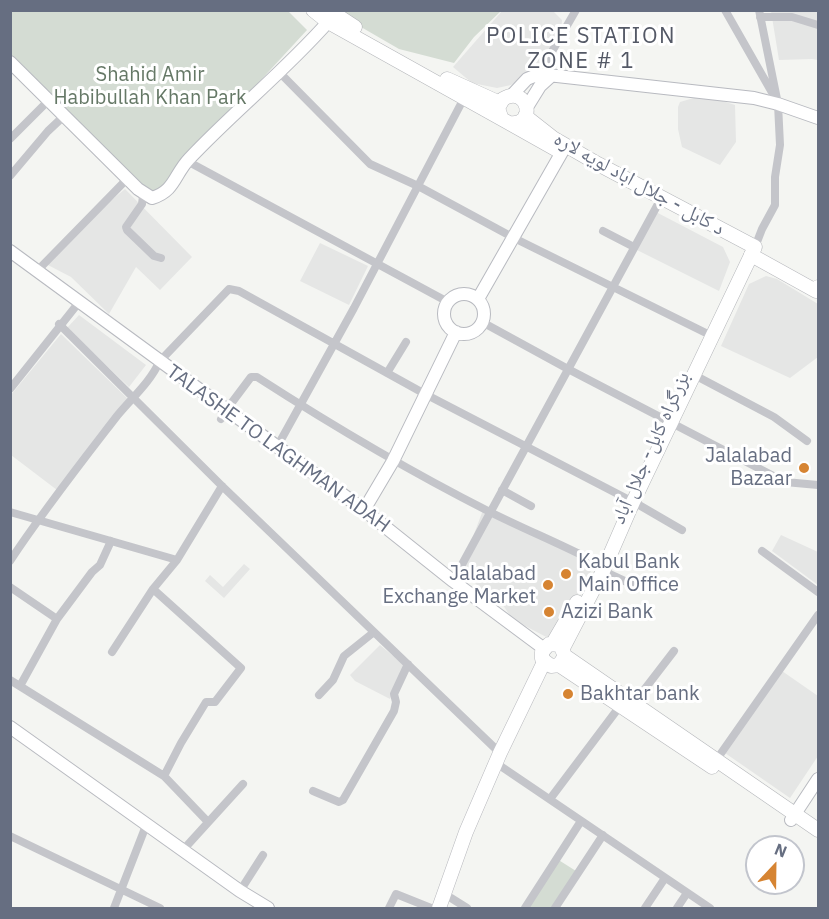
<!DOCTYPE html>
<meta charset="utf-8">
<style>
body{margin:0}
#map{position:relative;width:829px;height:919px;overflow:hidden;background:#f4f5f2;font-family:"IBM Plex Sans",sans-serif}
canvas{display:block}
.frame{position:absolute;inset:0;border:12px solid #666e81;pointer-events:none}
.north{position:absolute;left:745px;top:835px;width:60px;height:60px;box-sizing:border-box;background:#fff;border:2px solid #c2c5cd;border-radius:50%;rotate:22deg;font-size:16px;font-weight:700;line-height:24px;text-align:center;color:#666e81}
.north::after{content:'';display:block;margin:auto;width:21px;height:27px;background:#d68432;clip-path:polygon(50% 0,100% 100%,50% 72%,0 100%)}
</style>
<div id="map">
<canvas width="829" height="919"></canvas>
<div class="frame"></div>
<div class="north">N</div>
</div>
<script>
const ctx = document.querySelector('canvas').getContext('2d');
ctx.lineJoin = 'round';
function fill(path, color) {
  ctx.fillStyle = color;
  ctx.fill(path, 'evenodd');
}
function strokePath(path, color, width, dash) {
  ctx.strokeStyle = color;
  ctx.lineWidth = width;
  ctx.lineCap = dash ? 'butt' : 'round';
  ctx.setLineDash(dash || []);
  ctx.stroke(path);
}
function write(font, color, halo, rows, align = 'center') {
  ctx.font = font + ' "IBM Plex Sans","Noto Naskh Arabic",sans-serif';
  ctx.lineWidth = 6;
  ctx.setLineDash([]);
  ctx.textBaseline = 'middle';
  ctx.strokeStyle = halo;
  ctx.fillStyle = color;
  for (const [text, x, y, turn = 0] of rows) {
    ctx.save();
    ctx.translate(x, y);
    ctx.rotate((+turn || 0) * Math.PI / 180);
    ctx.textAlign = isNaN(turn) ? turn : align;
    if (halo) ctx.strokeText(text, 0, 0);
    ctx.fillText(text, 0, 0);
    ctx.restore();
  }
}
fill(new Path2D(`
 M502,11H553L562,20L561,33L541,68L525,75L511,85L497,88L472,83L453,67Z
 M771,11H818V60L812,59L779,60Z
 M704,95L735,105L736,142L720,165L682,147L678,129V107L680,102Z
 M125,189L192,257L160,290L136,267L109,314L71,277L46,264L92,216Z
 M656,212L723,247L730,262L719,291L635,249Z
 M320,243L368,266L349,305L300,281Z
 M766,276L777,279L818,304V357L790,378L721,346L749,284Z
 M79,315L146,365L129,387L67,328Z
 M61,334L128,399L57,490L11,455L10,396Z
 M483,510L595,564L552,640L512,619L503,605L479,587L461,569Z
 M781,535L818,552V585L772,551Z
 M244,564L250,569L224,598L205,581L210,575L223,587Z
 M380,645L404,665L390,699L355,681L350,675Z
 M782,671L818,696V756L790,798L725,753Z`), '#e5e6e5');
fill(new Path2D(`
 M10,11H288L307,30L153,197L11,56Z
 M338,11H501L474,37L454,63L399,49L361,27Z
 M557,859L576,871L552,908H525Z`), '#d4dcd3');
const secondary = new Path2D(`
 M10,62L138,189L152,198C175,191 174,175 189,159C233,112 285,71 328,22
 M512,95L527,79L539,74L754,98L778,104L818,118
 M527,107L540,86L551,76
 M10,251L364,510L453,581L543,648
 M444 314a20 20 0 1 1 40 0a20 20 0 1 1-40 0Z
 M478,299L562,152
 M364,510L393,461L456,332
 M10,727L240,891L268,908
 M791,820L818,779`);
const primary = new Path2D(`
 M751,255L816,291L818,287
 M439,908L466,832L500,753L544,662`);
const trunk = new Path2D(`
 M313,10L328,22L509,123C538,127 528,84 503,99L498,108L501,117
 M329,10L355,27
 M447,79L500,103
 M525,116L553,138L598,164L755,247L633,502L603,571L563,648
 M509,123L557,150
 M553,643L577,602
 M565,656L559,665L551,666L542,659V652L549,644L560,645L565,656L818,830
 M559,665L712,767`);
strokePath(secondary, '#b8bac0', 14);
strokePath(primary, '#b7b8bd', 15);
strokePath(trunk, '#b4b6ba', 15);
strokePath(new Path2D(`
 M725,10L774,96
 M760,17H792L818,25
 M279,74H281L370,164L418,186L516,239L712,336
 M539,74L576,10
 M10,139L48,101
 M187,161L448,302
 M10,176L48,131L64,116
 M151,198L143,196L142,204L126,227L127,230L154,256L161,258
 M603,231L634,247
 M755,247L762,229L775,205V177L780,145L778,104L759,10
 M37,271L128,178
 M482,322L568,369L785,482L818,485
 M59,324L222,486L500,753
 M387,373L406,342
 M692,378H700L774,417L807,441
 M10,389L80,301
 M221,419L227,409L251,377H257C333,426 409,471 490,512C528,531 568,547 605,567
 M277,447L354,308L464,98
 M502,490L531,506
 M10,512L177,560
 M762,551L818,592
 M10,561C43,511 80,464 117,416C130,400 152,380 159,362L229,289L239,291L425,394L639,505L682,530
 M603,571L631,584
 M453,581L658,204
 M10,587L57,619
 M153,589L241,668L215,702H206L181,743L164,776
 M112,652L153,589L177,560L222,486
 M10,680L164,776L208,822
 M20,686L57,619L92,572L100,565L111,541
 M319,695L333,680L344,656L374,632
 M634,703L674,651
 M717,759L818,615
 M496,763L710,908
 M313,791L339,802L343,800L394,711L396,702L394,694L408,664
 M550,799L620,706
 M10,836L160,908
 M183,850L243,784
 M240,891L263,855
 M451,898L467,908
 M114,908L147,823
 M389,908L396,894L431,908
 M525,908L581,821
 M555,908L603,835
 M645,908L665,878
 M677,908L687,893`), '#c4c5ca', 8);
strokePath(secondary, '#fff', 12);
strokePath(primary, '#fff', 14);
strokePath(trunk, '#fff', 14);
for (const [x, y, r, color] of [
 [804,468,6,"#d68432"],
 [566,574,6,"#d68432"],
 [548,585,6,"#d68432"],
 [549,612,6,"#d68432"],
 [568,694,6,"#d68432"]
]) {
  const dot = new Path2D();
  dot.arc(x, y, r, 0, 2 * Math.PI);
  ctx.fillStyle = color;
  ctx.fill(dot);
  strokePath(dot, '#fff', 2);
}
write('20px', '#657866', '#fff', [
 ["Shahid Amir",150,75],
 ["Habibullah Khan Park",150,98]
]);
write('20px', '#666e81', '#fff', [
 ["د کابل - جلال اباد لویه لاره",639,184,29],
 ["بزرگراه کابل- جلال آباد",651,448,-66],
 ["TALASHE TO LAGHMAN ADAH",278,449,36]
]);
write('20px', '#666e81', '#fff', [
 ["Jalalabad",792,456,"right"],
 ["Bazaar",792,479,"right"],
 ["Kabul Bank",578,562],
 ["Main Office",578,585],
 ["Jalalabad",536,574,"right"],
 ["Exchange Market",536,597,"right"],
 ["Azizi Bank",561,612],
 ["Bakhtar bank",580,694]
], 'left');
ctx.letterSpacing = '1.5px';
write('22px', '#545966', '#fff', [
 ["POLICE STATION",581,37],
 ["ZONE # 1",581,62]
]);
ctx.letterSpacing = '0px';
</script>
